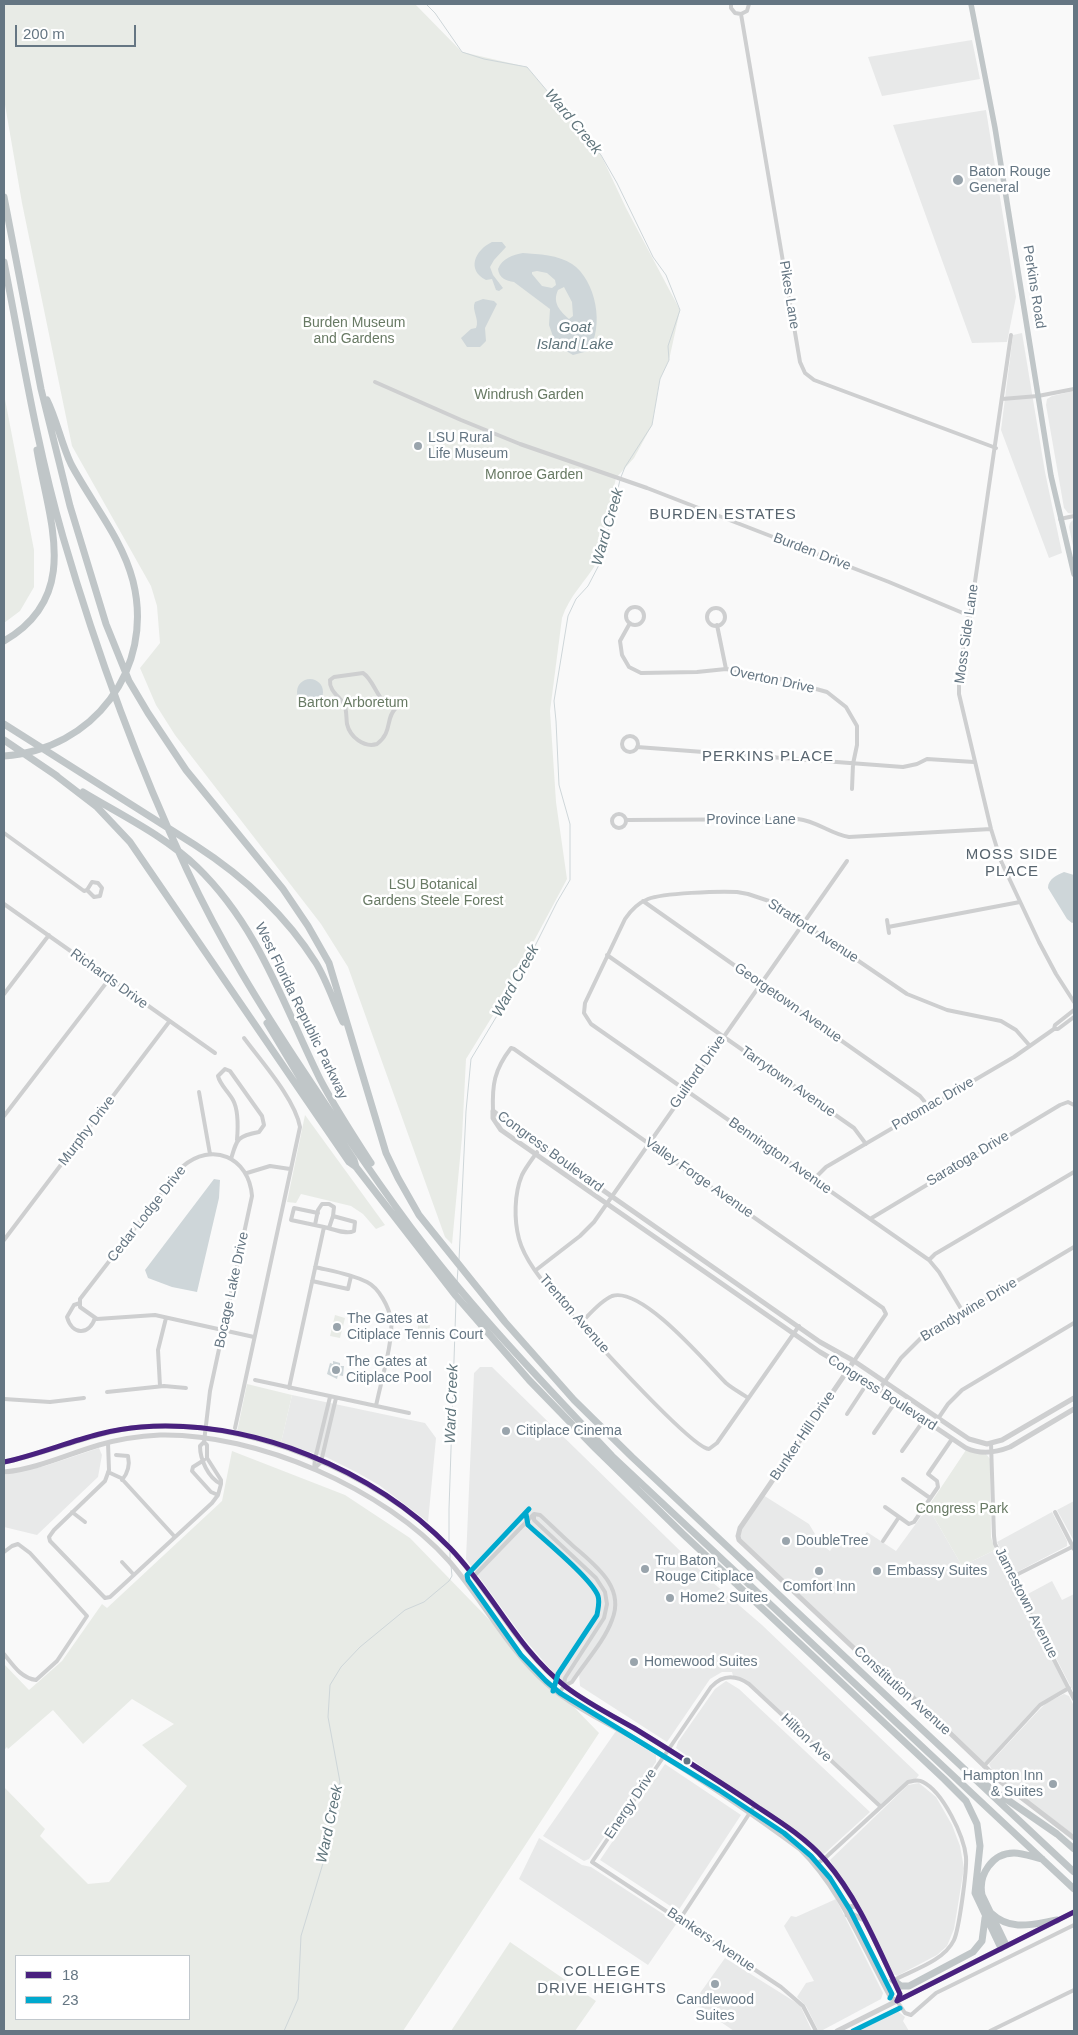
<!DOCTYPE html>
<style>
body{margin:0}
#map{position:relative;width:1078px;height:2035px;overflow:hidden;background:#f9f9f9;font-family:Arial,sans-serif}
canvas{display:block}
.frame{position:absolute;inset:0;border:5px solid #657683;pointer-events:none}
.legend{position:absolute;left:15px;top:1955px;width:175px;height:65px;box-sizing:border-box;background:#fff;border:1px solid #c1c8cd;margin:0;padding:6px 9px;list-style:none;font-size:15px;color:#657683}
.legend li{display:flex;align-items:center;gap:10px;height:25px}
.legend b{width:25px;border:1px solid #c1c8cd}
.scale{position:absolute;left:15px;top:25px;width:121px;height:22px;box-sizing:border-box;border:2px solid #657683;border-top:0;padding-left:6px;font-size:15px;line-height:18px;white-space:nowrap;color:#657683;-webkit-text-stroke:4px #fff;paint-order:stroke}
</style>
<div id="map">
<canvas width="1078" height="2035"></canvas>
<div class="frame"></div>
<ul class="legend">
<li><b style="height:6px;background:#49217f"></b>18</li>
<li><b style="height:6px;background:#00a9ce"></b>23</li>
</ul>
<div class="scale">200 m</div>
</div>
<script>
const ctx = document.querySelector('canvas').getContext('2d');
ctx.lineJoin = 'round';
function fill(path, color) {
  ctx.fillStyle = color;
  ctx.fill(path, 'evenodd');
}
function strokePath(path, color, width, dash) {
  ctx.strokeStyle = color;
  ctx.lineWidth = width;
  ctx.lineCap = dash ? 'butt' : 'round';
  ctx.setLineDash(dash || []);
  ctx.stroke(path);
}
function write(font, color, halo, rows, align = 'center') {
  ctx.font = font + ' Arial,sans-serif';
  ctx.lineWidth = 5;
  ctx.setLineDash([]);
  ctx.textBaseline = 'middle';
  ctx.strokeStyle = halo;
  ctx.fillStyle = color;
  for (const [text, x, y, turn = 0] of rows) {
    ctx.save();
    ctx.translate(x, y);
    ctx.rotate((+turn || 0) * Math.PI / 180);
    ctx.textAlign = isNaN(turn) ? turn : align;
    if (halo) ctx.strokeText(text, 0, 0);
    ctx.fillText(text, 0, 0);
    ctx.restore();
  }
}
fill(new Path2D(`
 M972,40L980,79L882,96L868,57Z
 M986,110L1016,297L1007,342L972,343L893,125Z
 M1022,333L1045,472L1062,553L1049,558L1001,430L1013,335Z
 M1074,391V514H1073L1068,513L1064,508L1046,405L1047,399L1052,396Z
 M1074,519V551L1069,527L1070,523Z
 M480,1367H492L711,1581L762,1625L919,1775L915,1780L908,1782L881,1807L749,1684L733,1676L732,1672H722L710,1679L667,1742L580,1686L579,1673L569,1686L557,1677L522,1636L466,1559L474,1373Z
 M292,1395L425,1423L436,1438L428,1522L379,1485L358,1473L326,1457L281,1443Z
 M99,1448L102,1455L98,1477L37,1535L4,1527V1475L45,1466Z
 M763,1495L809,1524L821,1544L830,1551L841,1534L857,1545L867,1532L896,1551L928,1507L962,1566L995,1550L1017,1594L1021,1595L1069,1688L1046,1700L984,1766L905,1690L855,1648L739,1540L740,1528Z
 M1074,1501V1541L1057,1510Z
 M1052,1512L1067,1541V1546L1017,1572H1012L997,1542Z
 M1052,1581L1062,1600L1074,1594V1693L1024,1596Z
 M726,1681L739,1689L870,1812L824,1854L676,1748L678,1742L715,1689Z
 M1064,1694L1069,1696L1074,1706V1835L1019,1794L993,1772L989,1764L1039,1710L1046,1703Z
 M616,1731L650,1751L656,1755V1762L589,1859L584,1861L543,1836Z
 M665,1764L741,1815L678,1911L600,1860Z
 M919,1783L936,1797L952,1825L960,1846L964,1868L954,1929L947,1946L937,1955L897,1976L892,1973L830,1860L908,1785Z
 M539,1838L582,1865L591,1867L677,1923L648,1965L519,1879Z
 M836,1899L883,1993L881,1999L821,2031L818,2030L806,2006L797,1997L806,1983L814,1981L784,1926L791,1916L796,1917Z
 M725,1958L800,2005L812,2031H734L693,2003Z
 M894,2008L905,2017L903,2021L909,2031H850Z`), '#e8e9e9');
fill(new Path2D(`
 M4,4H415L462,52L527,67L601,155L626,208L680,310L669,360L660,379L652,425L634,458L616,478L597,562C586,581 569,596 562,618L550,711L556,802L567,879L503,999L466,1059L462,1137L452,1244L445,1237L348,967L321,924L175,735L156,705L140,668L160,643L157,606L151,586L72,446L22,203L4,99Z
 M4,394L34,550V587L20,611L4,623Z
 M305,1115L385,1225L376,1229L363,1214L351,1206L301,1194L296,1203L287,1202Z
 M335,1315L345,1318L340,1338L330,1336Z
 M418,1325H430L429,1336H418Z
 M247,1384L292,1395L281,1443L237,1432Z
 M966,1450L987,1455L990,1459L991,1537L995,1550L962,1566L928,1507Z
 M232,1451L345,1495L410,1538L599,1733L403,2031H4V1787L45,1829L40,1836L88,1884L109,1882L187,1786L142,1745L174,1724L132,1699L83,1744L53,1710L8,1749L7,1747L4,1750V1664L29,1690L62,1661L102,1604L107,1608L222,1501ZM16,1956H189V2019H16Z
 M510,1942L596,2001L575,2031H451Z`), '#e8ebe6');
fill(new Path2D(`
 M492,242H502L506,247L494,260L490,267L493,275L503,288L499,291L496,290L492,279L486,280C466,270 475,250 492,242Z
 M523,253C538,254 559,255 572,264C596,280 605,327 588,351L573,355L556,345L549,325L550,309L514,282C506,281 499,278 498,269C502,258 513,255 523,253ZM537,271L547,273L555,280L556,285L552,288L542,286L532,274V272ZM564,287L572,302L573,316L569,319C560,311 552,303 558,290Z
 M483,299L494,301L497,304L485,328L486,341L480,347H467L461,338L471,329L476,328C480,319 471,310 475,302Z
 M297 692a13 13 0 1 1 26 0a13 13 0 1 1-26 0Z
 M1064,872L1074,875V922L1072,923L1067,919L1048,888C1048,879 1057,875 1064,872Z
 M214,1179L220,1180L219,1198L197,1292L172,1287L148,1278L145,1270Z
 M333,1361L340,1363V1366H344L343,1376L338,1375L337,1379L327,1374L330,1363L333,1364Z`), '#ced6d9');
strokePath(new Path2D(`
 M426,4L435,13L462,52L484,59L527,67L601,155L617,183L653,257L666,275L680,310L668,346L669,360L660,379L652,425L625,467L621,477
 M459,1260L466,1111L471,1059L516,984L557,902L570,880V824L559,785L556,721L554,701L568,616L576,599L588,586L600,563L620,480
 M457,1282L458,1269
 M449,1544V1509L456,1301
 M450,1551V1559
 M284,2031L298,1999L301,1936L324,1860L340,1782L328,1717L330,1685L341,1667L360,1647L405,1610L424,1602L449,1581L452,1576L451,1566`), '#ced6d9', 1);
strokePath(new Path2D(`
 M731,4V8L735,13L741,14L747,11L749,4
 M741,14L800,362L805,373L814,380L996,448
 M1011,335L970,616L959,669V694L991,829L1001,861L1039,942L1056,974L1074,1002
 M375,382L461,420L520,444L647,488L889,582L970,616
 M1002,399L1038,396L1074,389
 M1060,519L1074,516
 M626 616a9 9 0 1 1 18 0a9 9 0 1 1-18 0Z
 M707 617a9 9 0 1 1 18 0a9 9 0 1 1-18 0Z
 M630,623L620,641L622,655L629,667L641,673L697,672L726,669L780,679L827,692L846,707L857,726V745L853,764L852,789
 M717,625L726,669
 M396,708C385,718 393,732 377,744C364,748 350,737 347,724C346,717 347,710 344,704C339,696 329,691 330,680L334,677L363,673C377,682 378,711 401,707
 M622 744a8 8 0 1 1 16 0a8 8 0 1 1-16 0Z
 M637,747L903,767L917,764L927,759L974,762
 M612 821a7 7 0 1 1 14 0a7 7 0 1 1-14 0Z
 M627,820L798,819C817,821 830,834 849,837L991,829
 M4,833L84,891L87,890L94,897L100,896L102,888L98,883L92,882L87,890
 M643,901L920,1096L929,1107
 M4,904L215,1053
 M887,920L889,933
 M888,927L1020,902
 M607,955L854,1128L866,1144
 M4,994L49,935
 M1054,1029L1055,1025L1074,1010
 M199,1092L210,1154
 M493,1111C492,1085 494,1070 511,1048L514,1049L883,1308L886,1314L854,1361
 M4,1116L110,978
 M541,1146C535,1156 527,1165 522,1175C514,1194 514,1220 519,1239C525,1261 544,1283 558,1300C577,1321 691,1448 709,1449L717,1443L799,1326
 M231,1159C237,1139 237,1136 259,1132L264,1125L262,1116L230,1071L225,1069L218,1076C220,1085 228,1091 233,1100C239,1111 238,1128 237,1140
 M247,1173L270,1166L290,1169
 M814,1179L826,1167L1014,1057L1054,1029H1058L1074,1017
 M870,1219L1060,1105L1068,1102L1074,1105
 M315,1225L318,1210L322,1204H329L334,1207L333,1216
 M324,1227C333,1229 346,1235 354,1231L355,1222L333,1216L329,1228
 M4,1240L169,1022
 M929,1260L935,1254L1074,1172
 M315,1267C332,1271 351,1274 367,1282C379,1288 389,1307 391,1320C394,1339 380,1385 376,1406
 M536,1270L580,1236L594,1222L847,861
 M312,1281L348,1289L351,1276
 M80,1303V1299L182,1167C212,1141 249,1157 252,1196L210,1391L204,1442L200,1446C200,1459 208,1478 221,1484V1480L207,1458V1445L204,1442
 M80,1303V1307L97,1319L155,1315L254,1337
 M80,1303L74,1305L67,1317C72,1335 89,1336 95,1318
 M963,1312L939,1272L929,1260L591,1024L584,1013L585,1003L625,919C631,910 638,903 648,899C663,893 719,891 737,892L748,894L772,902L907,994L947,1010L1001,1021L1016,1030L1030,1046
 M580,1324C589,1315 600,1301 612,1296C642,1286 706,1363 726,1383C733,1389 741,1393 748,1398
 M255,1380L409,1413
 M160,1386L158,1350L166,1318
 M289,1388L324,1227L291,1220L294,1208L318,1213
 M879,1390L901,1358L921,1338L1074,1247
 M107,1392L164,1386L186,1388
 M330,1397L315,1459L314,1469L321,1462L336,1398
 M4,1399L50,1402L84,1398
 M847,1414L868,1382
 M933,1426L948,1404L962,1390L1074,1323
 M235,1428L300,1127C295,1099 261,1061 244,1038
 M874,1433L896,1401
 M108,1443L109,1470L105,1481L54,1530L49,1537L50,1541L105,1598L110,1597L212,1503L218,1495L221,1484
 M991,1443L994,1536L995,1544L1074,1699
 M902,1451L924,1420
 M116,1455L128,1456C130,1465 128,1473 122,1480
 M204,1460L193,1467L192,1471L211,1492L218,1495
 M108,1472L121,1478L175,1537
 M903,1479L930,1498
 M885,1507L909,1524L914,1522L938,1487L937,1481L928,1474L952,1439
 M72,1512L85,1522
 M1055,1512L1074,1549
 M534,1514L540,1515C551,1525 561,1535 571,1544C593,1564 626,1586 612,1620C604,1642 585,1662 572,1682L564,1686L559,1693
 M534,1514V1520L596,1578L605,1592L607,1604L604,1618L565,1678L564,1686
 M883,1541L899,1517
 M4,1552L12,1546L18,1544L30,1553L87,1616L57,1661L36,1680C21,1678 13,1665 4,1654
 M122,1562L134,1575
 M474,1576L534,1514
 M1012,1577L1074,1546
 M984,1766L1040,1705L1069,1688
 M816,1864L824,1859L908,1782C913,1781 918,1779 923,1782C943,1792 964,1836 966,1857C967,1871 959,1929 954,1940C944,1961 913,1970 894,1980
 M680,1919L755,1805
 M897,2001L905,2013L911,2015L936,1993L1074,1925
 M816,2031L803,2006L781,1987L592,1862L711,1687C723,1674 736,1675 749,1684L881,1807
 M990,2031L1074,1990`), '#cecfd0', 4);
strokePath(new Path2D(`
 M493,1111V1118L501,1130L820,1352L849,1369L966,1448C981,1455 995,1453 1010,1447L1074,1409
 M493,1111L514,1128L820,1342L854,1361L969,1439L987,1444L1002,1440L1074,1398
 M854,1361L740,1528L738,1536L739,1540L859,1653L905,1690L1001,1782L1074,1838
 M4,1462C50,1453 94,1431 141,1427C244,1417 379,1473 450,1548C491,1591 517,1651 566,1687C590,1705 618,1718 643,1734C679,1755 714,1779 749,1801C775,1819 804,1836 825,1860C858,1899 878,1948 900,1994L897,2001
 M4,1472C37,1469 68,1454 99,1445C119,1439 140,1436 160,1435C257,1433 385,1489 449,1561C483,1600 507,1649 546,1683C576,1710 613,1725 647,1746C699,1778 752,1813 800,1849C842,1890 863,1948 891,1998L897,2001
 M841,1898L849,1907L856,1906
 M847,1915L852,1914L862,1919
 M837,2031L1074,1912`), '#cecfd0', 5);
strokePath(new Path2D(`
 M971,4L995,128L1051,476L1074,574`), '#c0c6c8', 5.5);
strokePath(new Path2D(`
 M4,197L41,389L70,506L106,624L129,681L148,713L186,770L283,889L308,926L329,963L386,1153L398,1178L419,1215L505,1322L574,1400L632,1457L1074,1872
 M4,262C22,354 37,447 63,537C96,650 137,763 187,870C220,941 261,1007 304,1072C343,1131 382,1190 425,1246C482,1320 548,1388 612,1456L1074,1889
 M4,641C82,596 49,521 37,450
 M4,724L195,845C243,876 285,914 316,963C327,981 334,1003 343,1022
 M4,740L57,776
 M4,756C93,750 155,669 133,581C122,538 91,502 71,464C61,443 57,420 47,400
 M54,774L97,807L130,842L349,1162L356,1167L456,1296L529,1380L595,1448L683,1534L944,1779L966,1801L977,1824L980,1846L975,1893L1001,1948
 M83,792C121,815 165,836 197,867C259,927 283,1004 320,1079C335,1108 353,1135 371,1163
 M267,1023L300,1078L354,1160L356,1167
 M986,1785L1057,1834L1074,1849
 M991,1913C1011,1932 1033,1924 1057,1920
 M1006,1945L982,1895C978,1875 992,1853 1014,1853C1023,1853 1033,1857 1042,1859
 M893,1980L901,1986H909L973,1952L982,1941L985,1918`), '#c0c6c8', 7);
strokePath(new Path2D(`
 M4,1462C50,1452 94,1430 141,1427C252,1419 373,1469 450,1548C493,1592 517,1649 566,1687C587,1703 611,1715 634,1728C676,1754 718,1780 759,1808C782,1823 807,1839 825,1860C859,1899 878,1948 900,1994L897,2001
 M897,2001L1074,1912`), '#49217f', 5);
strokePath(new Path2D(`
 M529,1509L467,1575L468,1580L521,1655L546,1681L560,1693L719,1790L784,1833L811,1856L830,1878L850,1910L892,1994L890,1998
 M526,1514L528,1525C543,1539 592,1579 598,1596C600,1602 598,1608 597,1615L558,1674L553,1691
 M853,2031L900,2008`), '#00a9ce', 5);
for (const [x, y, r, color] of [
 [958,180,6,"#99a4ac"],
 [418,446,5,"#99a4ac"],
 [337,1327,5,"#99a4ac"],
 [336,1370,5,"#99a4ac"],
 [506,1431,5,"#99a4ac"],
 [786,1541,5,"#99a4ac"],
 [645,1569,5,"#99a4ac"],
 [819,1571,5,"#99a4ac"],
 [877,1571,5,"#99a4ac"],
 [670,1598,5,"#99a4ac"],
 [634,1662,5,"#99a4ac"],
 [687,1761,4.5,"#657683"],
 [1053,1784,5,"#99a4ac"],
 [715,1984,5,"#99a4ac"]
]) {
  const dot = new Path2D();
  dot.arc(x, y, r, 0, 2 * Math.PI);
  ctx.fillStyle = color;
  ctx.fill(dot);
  strokePath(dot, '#fff', 2);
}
write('14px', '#657683', '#fff', [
 ["Baton Rouge",969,172],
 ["General",969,188],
 ["LSU Rural",428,438],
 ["Life Museum",428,454],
 ["The Gates at",347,1319],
 ["Citiplace Tennis Court",347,1335],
 ["The Gates at",346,1362],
 ["Citiplace Pool",346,1378],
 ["Citiplace Cinema",516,1431],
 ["DoubleTree",796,1541],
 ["Tru Baton",655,1561],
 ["Rouge Citiplace",655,1577],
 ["Embassy Suites",887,1571],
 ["Comfort Inn",819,1587,"center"],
 ["Home2 Suites",680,1598],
 ["Homewood Suites",644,1662],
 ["Hampton Inn",1043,1776,"right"],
 ["& Suites",1043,1792,"right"],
 ["Candlewood",715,2000,"center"],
 ["Suites",715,2016,"center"]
], 'left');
write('14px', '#657683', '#fff', [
 ["Perkins Road",1034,287,81],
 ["Pikes Lane",789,295,81],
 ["Burden Drive",812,552,21],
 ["Moss Side Lane",967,634,-82],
 ["Overton Drive",772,680,12],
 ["Province Lane",751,820],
 ["Stratford Avenue",813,931,33],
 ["Richards Drive",109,979,36],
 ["Georgetown Avenue",788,1003,35],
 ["West Florida Republic Parkway",301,1011,64],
 ["Guilford Drive",698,1072,-55],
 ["Tarrytown Avenue",788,1082,35],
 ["Potomac Drive",933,1104,-30],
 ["Murphy Drive",87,1131,-53],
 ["Congress Boulevard",550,1152,36],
 ["Bennington Avenue",780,1156,35],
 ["Saratoga Drive",968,1159,-31],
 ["Valley Forge Avenue",699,1178,35],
 ["Cedar Lodge Drive",147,1214,-52],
 ["Bocage Lake Drive",232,1290,-78],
 ["Brandywine Drive",969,1310,-31],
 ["Trenton Avenue",574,1314,49],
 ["Congress Boulevard",882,1393,33],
 ["Bunker Hill Drive",803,1436,-56],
 ["Jamestown Avenue",1026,1603,63],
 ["Constitution Avenue",902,1691,42],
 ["Hilton Ave",806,1738,43],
 ["Energy Drive",631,1804,-56],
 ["Bankers Avenue",711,1940,34]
]);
write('14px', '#687a64', '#fff', [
 ["Burden Museum",354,323],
 ["and Gardens",354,339],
 ["Windrush Garden",529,395],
 ["Monroe Garden",534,475],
 ["Barton Arboretum",353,703],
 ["LSU Botanical",433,885],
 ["Gardens Steele Forest",433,901],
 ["Congress Park",962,1509]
]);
write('italic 15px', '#60757c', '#fff', [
 ["Ward Creek",573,122,50],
 ["Goat",575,328],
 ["Island Lake",575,345],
 ["Ward Creek",608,527,-74],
 ["Ward Creek",516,981,-61],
 ["Ward Creek",452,1404,-88],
 ["Ward Creek",330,1824,-78]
]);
ctx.letterSpacing = '1px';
write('15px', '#57646e', '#fff', [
 ["BURDEN ESTATES",723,515],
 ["PERKINS PLACE",768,757],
 ["MOSS SIDE",1012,855],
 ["PLACE",1012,872],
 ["COLLEGE",602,1972],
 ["DRIVE HEIGHTS",602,1989]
]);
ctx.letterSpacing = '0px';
</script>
